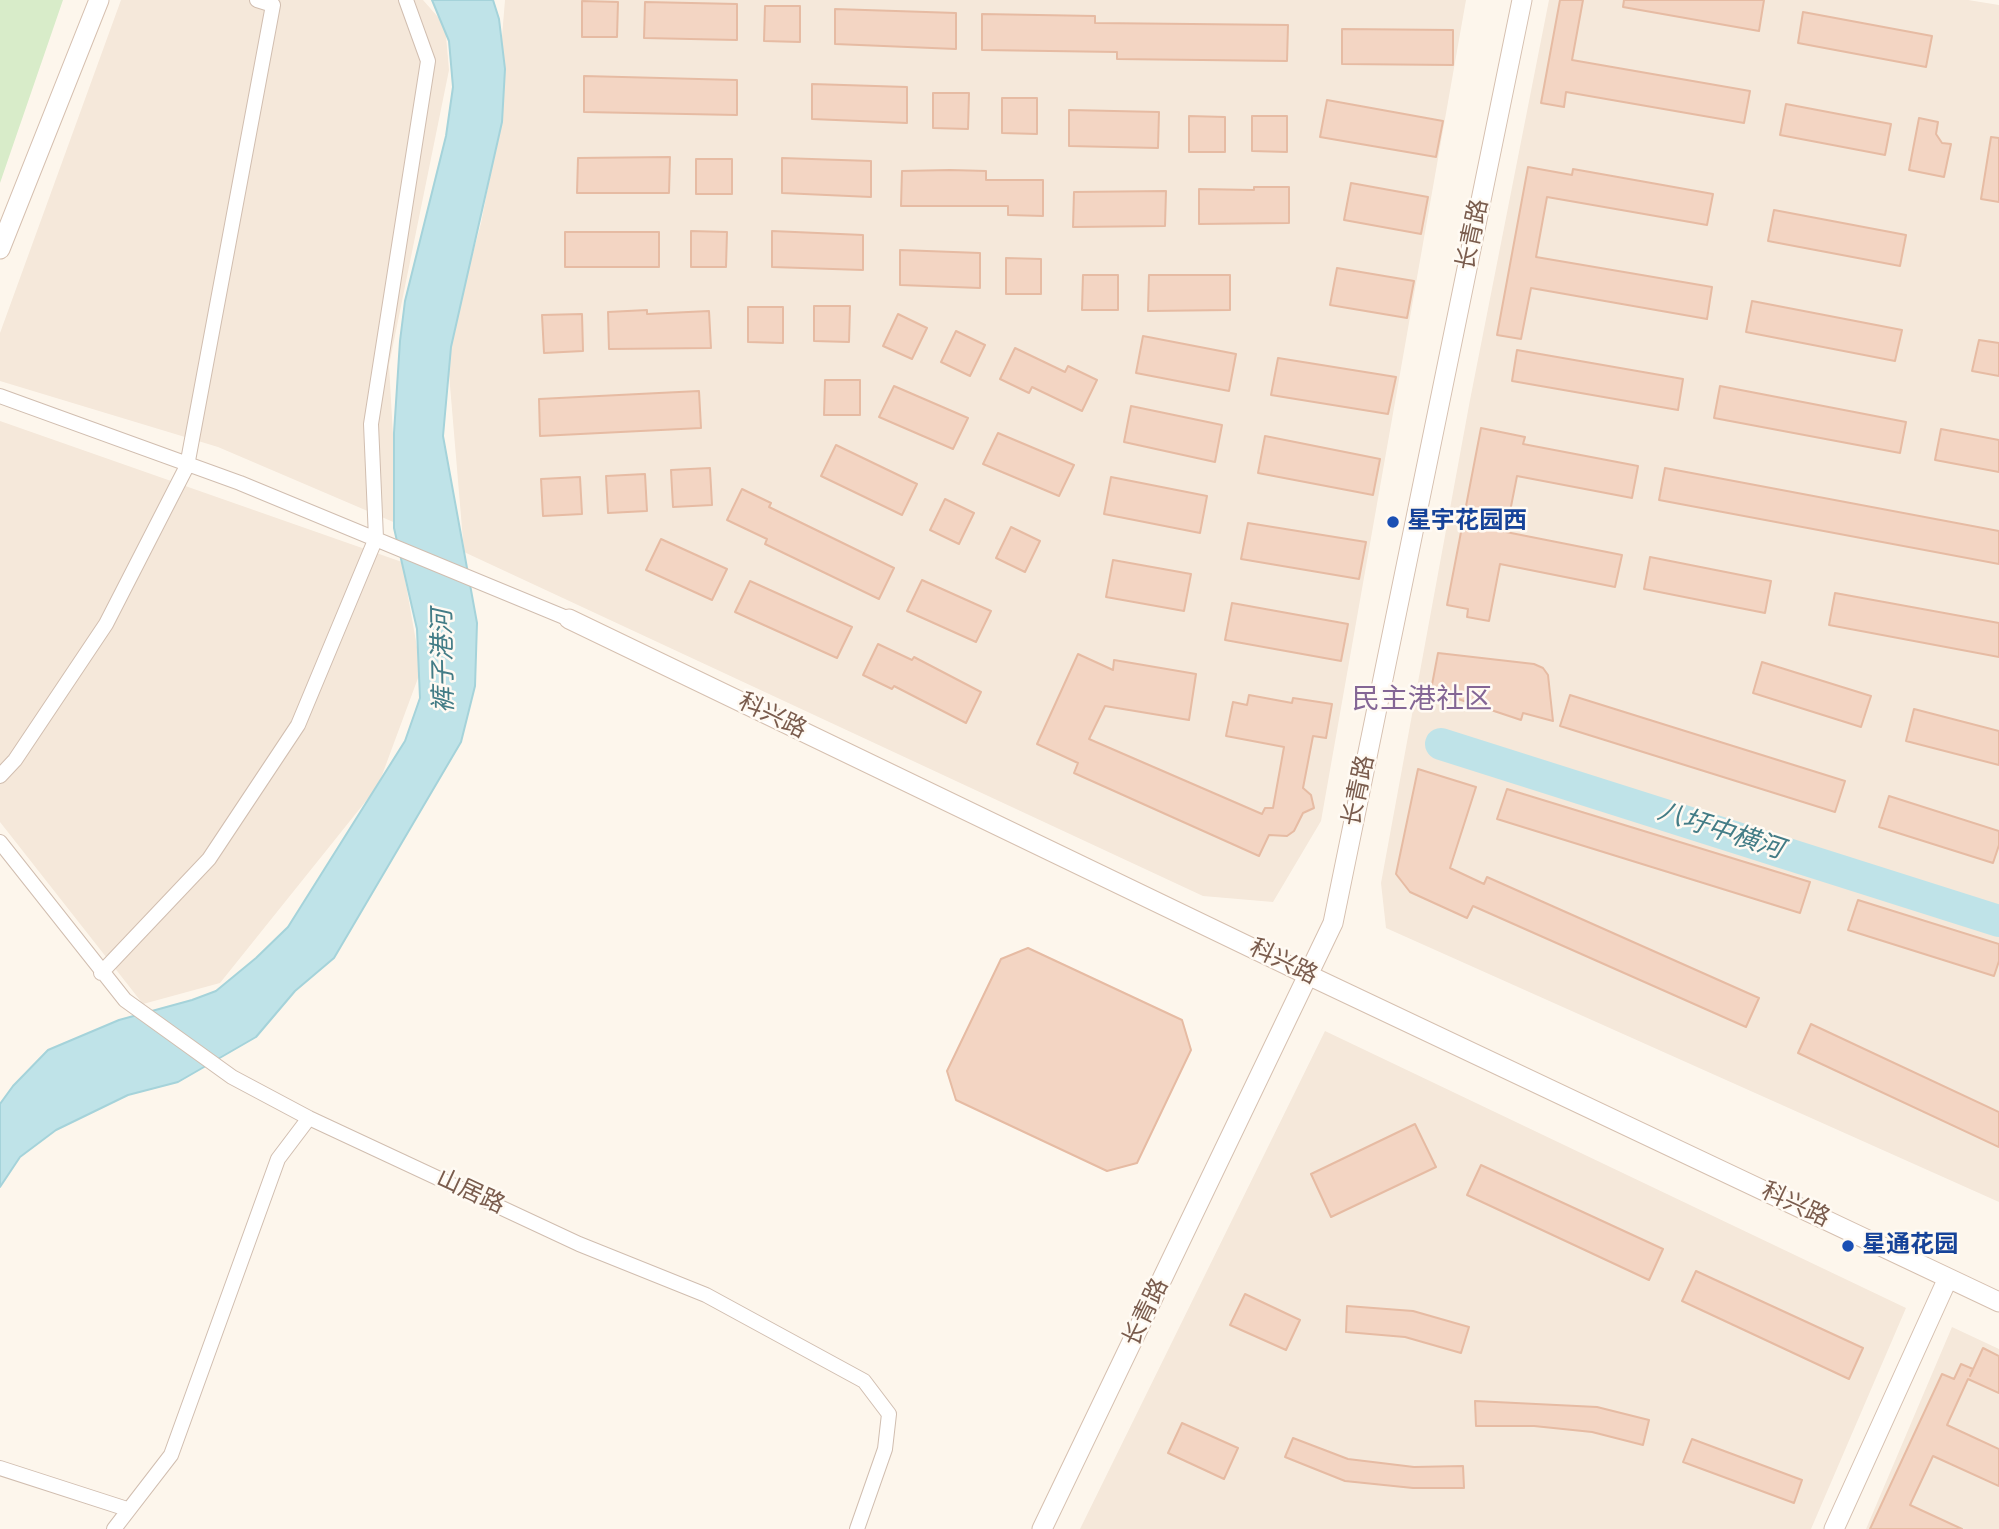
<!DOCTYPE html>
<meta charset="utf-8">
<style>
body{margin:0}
canvas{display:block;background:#fdf6ec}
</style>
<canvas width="1999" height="1529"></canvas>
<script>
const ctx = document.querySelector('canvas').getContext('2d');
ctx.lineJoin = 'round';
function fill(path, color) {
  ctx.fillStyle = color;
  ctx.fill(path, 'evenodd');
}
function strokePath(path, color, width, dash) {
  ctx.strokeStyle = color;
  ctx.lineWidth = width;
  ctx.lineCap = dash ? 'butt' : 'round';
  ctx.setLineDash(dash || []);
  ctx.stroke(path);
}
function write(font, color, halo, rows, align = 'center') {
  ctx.font = font + ' Jost,"Noto Sans SC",sans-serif';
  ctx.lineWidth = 5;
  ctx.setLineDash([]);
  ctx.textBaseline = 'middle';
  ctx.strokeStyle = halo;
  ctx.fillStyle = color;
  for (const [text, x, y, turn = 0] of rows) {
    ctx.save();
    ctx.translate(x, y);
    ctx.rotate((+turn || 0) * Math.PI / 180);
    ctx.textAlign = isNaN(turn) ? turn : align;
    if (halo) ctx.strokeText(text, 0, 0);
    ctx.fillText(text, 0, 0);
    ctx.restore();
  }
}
fill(new Path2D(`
 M121,0H423L445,25L449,70L389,365L398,524L218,447L0,381V333Z
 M505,0H1466L1321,821L1273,902L1203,896L464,552L447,350L481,223L491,171Z
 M1549,0H1968L1999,5V1202L1386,928L1381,883L1470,400Z
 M0,421L402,562L421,670L378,786L220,983L143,1004L0,822Z
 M1325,1031L1906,1308L1811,1529H1080Z
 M1952,1327L1999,1349V1529H1866Z`), '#f5e8da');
fill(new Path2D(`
 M0,0H63L0,183Z`), '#d8ecc9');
const water = new Path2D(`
 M432,0H493L499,19L505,69L502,122L451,347L443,436L477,623L475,686L461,742L334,958L295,991L256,1037L178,1082L128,1095L56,1130L20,1157L0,1187V1104L13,1086L48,1050L119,1020L192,1000L216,991L256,958L288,927L405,741L420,698L417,629L394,528V433L400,341L405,301L446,136L453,87L449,41Z`);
fill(water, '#bfe3e8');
strokePath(water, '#a5d3da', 2);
strokePath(new Path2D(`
 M1441,744L1999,921`), '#bfe3e8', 32);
const building = new Path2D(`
 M1560,0H1583L1572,60L1750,91L1744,123L1566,92L1564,107L1541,103Z
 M1624,0H1764L1759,31L1623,7Z
 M582,1L618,2L617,37H582Z
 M645,2L737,4V40L644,38Z
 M765,6H800V42L764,41Z
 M835,9L956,13V49L835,44Z
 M1803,12L1932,36L1926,67L1798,43Z
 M982,14L1095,16V23L1288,25L1287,61L1117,59V52L982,50Z
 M1342,29L1453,30V65L1342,64Z
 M584,76L737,80V115L584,112Z
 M812,84L907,87V123L812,119Z
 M933,93H969L968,129L933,128Z
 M1002,98H1037V134L1002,133Z
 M1327,100L1443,121L1436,157L1320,137Z
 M1786,104L1891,124L1885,155L1780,135Z
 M1069,110L1159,112L1158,148L1069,146Z
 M1189,116L1225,117V152H1189Z
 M1252,116H1287V152L1252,151Z
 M1919,118L1938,122L1936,134L1942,143L1951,144L1944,177L1909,170Z
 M1991,137L1999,138V202L1981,199Z
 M670,157L669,193H577L578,158Z
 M782,158L871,161V197L782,193Z
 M696,159H732V194H696Z
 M1528,167L1572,175L1573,169L1713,194L1707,225L1547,197L1536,257L1712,287L1707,319L1531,288L1521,339L1497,335Z
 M950,170L986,171V180H1043V216L1008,215V206H901L902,171Z
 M1351,183L1428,197L1421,234L1344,220Z
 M1254,187H1289V223L1199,224V189L1254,190Z
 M1166,191L1165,226L1073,227L1074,192Z
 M1774,210L1906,235L1900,266L1768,241Z
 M691,231L727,232L726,267H691Z
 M772,231L863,235V270L772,267Z
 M565,232H659V267H565Z
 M900,250L980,253V288L900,285Z
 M1006,258L1041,259V294H1006Z
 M1337,268L1414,281L1407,318L1330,305Z
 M1083,275H1118V310H1082Z
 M1149,275H1230V310L1148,311Z
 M1752,301L1902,330L1895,361L1746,332Z
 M814,306H850L849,342L814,341Z
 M748,307H783V343L748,342Z
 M647,310V314L709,311L711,348L609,349L608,312Z
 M582,314L583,351L544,353L542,315Z
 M898,314L927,328L912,359L883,346Z
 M956,331L985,345L970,376L941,362Z
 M1143,336L1236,354L1229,391L1136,373Z
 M1979,340L1999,343V376L1972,371Z
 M1015,348L1065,372L1068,366L1097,380L1082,411L1032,387L1029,393L1000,379Z
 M1517,350L1683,379L1678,410L1512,381Z
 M1278,358L1396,377L1388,414L1271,395Z
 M825,380H860V415H824Z
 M894,386L968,418L953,449L879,417Z
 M1720,386L1906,422L1900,453L1714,418Z
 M699,391L701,428L540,436L539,399Z
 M1131,406L1222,425L1215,462L1124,442Z
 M1481,428L1525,437L1523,444L1638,466L1632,498L1517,476L1506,532L1622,555L1615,587L1500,564L1489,621L1467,617L1468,609L1447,605Z
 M1941,429L1999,440V472L1935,460Z
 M998,433L1074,465L1059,496L983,464Z
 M1265,436L1380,459L1373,495L1258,473Z
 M836,445L917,484L902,515L821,476Z
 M710,468L712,505L673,507L671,470Z
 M1665,468L1999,531V564L1659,500Z
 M645,474L647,511L608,513L606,476Z
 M580,477L582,514L543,516L541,479Z
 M1111,477L1207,496L1200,533L1104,514Z
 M742,489L771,503L769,507L894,568L879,599L765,544L767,539L727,520Z
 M945,499L974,513L959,544L930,530Z
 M1248,523L1366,542L1359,579L1241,559Z
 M1011,527L1040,541L1025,572L996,558Z
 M661,539L727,569L712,600L646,570Z
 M1650,557L1771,581L1765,613L1644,589Z
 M1113,560L1191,574L1184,611L1106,597Z
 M922,580L991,611L976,642L907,611Z
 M750,581L852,627L837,658L735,612Z
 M1835,593L1999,623V657L1829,625Z
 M1232,603L1348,624L1341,661L1225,640Z
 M878,644L912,660L914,657L981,692L966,723L894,686L892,689L863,675Z
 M1438,653L1534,664L1543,668L1548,675L1553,721L1523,713L1521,720L1431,690Z
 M1078,654L1113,670L1114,660L1196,674L1189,720L1105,706L1089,739L1262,814L1265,808H1273L1284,747L1226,736L1233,702L1247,705L1249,695L1292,703L1293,698L1332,704L1326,738L1313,736L1303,788L1311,795L1314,808L1303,813L1294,831L1287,836L1269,835L1259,856L1074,773L1078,763L1037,744Z
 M1762,662L1871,696L1861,727L1753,693Z
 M1570,695L1845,781L1835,812L1560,726Z
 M1914,709L1999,731V765L1906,741Z
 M1418,769L1476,787L1450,868L1484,884L1487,877L1759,998L1746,1027L1473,906L1467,918L1410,892L1396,874Z
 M1507,789L1810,882L1800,913L1497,819Z
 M1889,796L1999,831V845L1993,863L1879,827Z
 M1858,900L1999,944V961L1994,976L1848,930Z
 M1028,948L1182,1020L1191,1050L1137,1163L1107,1171L956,1100L947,1071L1001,959Z
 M1811,1024L1999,1112V1147L1798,1053Z
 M1415,1124L1436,1167L1331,1217L1311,1174Z
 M1481,1165L1663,1249L1649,1280L1467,1195Z
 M1696,1271L1863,1348L1849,1379L1682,1301Z
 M1245,1294L1300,1320L1286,1350L1230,1325Z
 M1347,1306L1413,1311L1469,1327L1461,1353L1405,1337L1346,1332Z
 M1983,1348L1999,1356V1393L1968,1379L1947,1425L1999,1449V1486L1933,1456L1910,1505L1962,1529H1870L1942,1374L1954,1379L1961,1364L1973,1369L1970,1376Z
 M1475,1401L1597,1407L1649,1420L1643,1445L1592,1432L1534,1426H1476Z
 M1182,1423L1238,1448L1224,1479L1168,1453Z
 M1293,1438L1348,1459L1414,1467L1463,1466L1464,1488H1413L1345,1481L1285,1457Z
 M1692,1439L1802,1480L1794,1503L1683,1462Z`);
fill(building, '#f3d5c3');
strokePath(building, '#e6bba3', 2);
const street = new Path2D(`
 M0,396L240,483L569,619
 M0,776L15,760L106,624L187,466L273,5L257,0
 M0,842L125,1000L232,1077L309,1118L579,1244L706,1295L864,1381L889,1414L885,1449L857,1529
 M101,973L209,859L298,725L376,538L371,424L428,61L406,0
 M0,1468L127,1509
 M114,1529L171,1455L278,1159L309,1118`);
const secondary = new Path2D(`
 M0,249L99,0
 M569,619L1308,975L1999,1302
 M1042,1529L1333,923L1522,0
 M1834,1529L1948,1278`);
strokePath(street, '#d1beb0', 16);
strokePath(secondary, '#d6c0b0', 21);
strokePath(street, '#fff', 14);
strokePath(secondary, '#fff', 19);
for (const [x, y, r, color] of [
 [1393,522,7,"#1a4fb4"],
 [1848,1246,7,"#1a4fb4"]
]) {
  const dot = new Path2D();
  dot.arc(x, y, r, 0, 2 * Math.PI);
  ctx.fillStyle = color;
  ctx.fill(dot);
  strokePath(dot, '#fffaf3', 2.5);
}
write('24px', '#7a5c4d', '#fffaf3', [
 ["长青路",1474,235,-78],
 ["科兴路",772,717,26],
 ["长青路",1360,791,-78],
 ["科兴路",1283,963,26],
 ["山居路",470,1193,25],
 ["科兴路",1795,1206,25],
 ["长青路",1147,1313,-64]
]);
write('bold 24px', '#164399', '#fffaf3', [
 ["星宇花园西",1407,522],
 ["星通花园",1862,1246]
], 'left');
write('italic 26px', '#437c86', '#fffaf3', [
 ["裤子港河",445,661,-91],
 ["八圩中横河",1720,832,18]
]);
write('28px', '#846695', '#fffaf3', [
 ["民主港社区",1422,701]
]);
</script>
